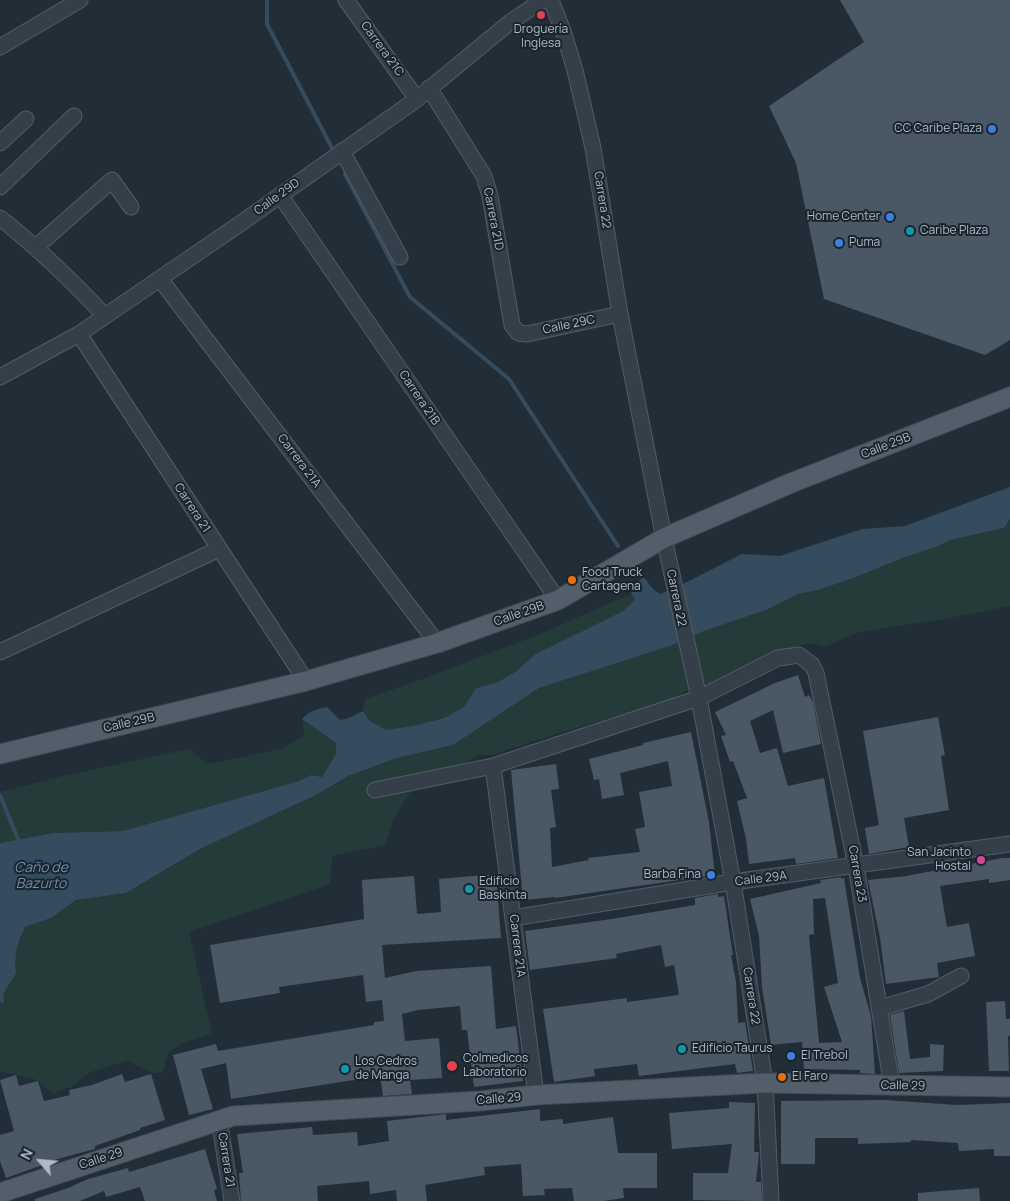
<!DOCTYPE html>
<meta charset="utf-8">
<style>
body{margin:0}
#map{position:relative;width:1010px;height:1201px;overflow:hidden;background:#212e38;font-family:Manrope,sans-serif}
canvas{display:block}
.north{position:absolute;left:15px;top:1136px;width:50px;height:50px;-webkit-text-stroke:4px #1a242d;paint-order:stroke;rotate:297deg;font-size:14px;font-weight:700;line-height:20px;text-align:center;color:#afbac5}
.north::after{content:'';display:block;margin:auto;width:18px;height:22px;background:#afbac5;clip-path:polygon(50% 0,100% 100%,50% 72%,0 100%)}
</style>
<div id="map">
<canvas width="1010" height="1201"></canvas>
<div class="north">N</div>
</div>
<script>
const ctx = document.querySelector('canvas').getContext('2d');
ctx.lineJoin = 'round';
function fill(path, color) {
  ctx.fillStyle = color;
  ctx.fill(path, 'evenodd');
}
function strokePath(path, color, width, dash) {
  ctx.strokeStyle = color;
  ctx.lineWidth = width;
  ctx.lineCap = dash ? 'butt' : 'round';
  ctx.setLineDash(dash || []);
  ctx.stroke(path);
}
function write(font, color, halo, rows, align = 'center') {
  ctx.font = font + ' Manrope,sans-serif';
  ctx.lineWidth = 4;
  ctx.setLineDash([]);
  ctx.textBaseline = 'middle';
  ctx.strokeStyle = halo;
  ctx.fillStyle = color;
  for (const [text, x, y, turn = 0] of rows) {
    ctx.save();
    ctx.translate(x, y);
    ctx.rotate((+turn || 0) * Math.PI / 180);
    ctx.textAlign = isNaN(turn) ? turn : align;
    if (halo) ctx.strokeText(text, 0, 0);
    ctx.fillText(text, 0, 0);
    ctx.restore();
  }
}
fill(new Path2D(`
 M1010,519V606L944,619L859,632L824,647L814,643L794,647L716,683L692,687L669,701L559,733L492,755H477L463,765L413,788L394,818L385,845L332,856L330,884L189,932L212,1034L185,1042L169,1052L162,1073H153L127,1061L91,1072L71,1087L53,1093L34,1079L0,1071V1001L2,1004L4,993L16,973C14,956 17,942 25,927L51,918L77,900L126,893L200,849L316,795L348,776L397,758L453,745L539,688L670,646L704,631L766,610L798,594L818,590L905,557L939,546L950,540L1004,528Z
 M631,594L635,598L623,611L534,655L517,671L496,683L476,688L464,707L444,718L413,726L386,730L370,721L363,711L365,699L412,683L540,634Z
 M302,719L336,742V754L322,777L311,775L299,781L123,831L53,833L0,843V792L67,775L189,749L208,764L281,749L304,736Z`), '#243b3a');
fill(new Path2D(`
 M1010,487V519L1004,528L950,540L939,546L905,557L853,578L818,590L798,594L766,610L704,631L670,646L539,688L453,745L397,758L348,776L316,795L200,849L126,893L76,900L51,918L25,927C17,942 14,956 16,973L4,993L3,1005L0,1001V843L53,833L123,831L299,781L311,775L322,777L336,754V743L302,719C309,711 317,709 327,707L340,720L349,718L363,711L370,721L386,730L413,726L444,718L464,707L476,688L496,683L517,671L534,655L623,611L635,599L631,594L636,583L644,577L653,589L660,594L685,583L742,554L780,556L862,529L905,526Z`), '#354c5f');
strokePath(new Path2D(`
 M267,0V24L332,148
 M345,174L410,297L509,379L618,546
 M0,795L18,839`), '#354c5f', 4);
fill(new Path2D(`
 M840,0H1010V340L985,355L824,299L796,163L769,106L864,42Z
 M798,675L805,697L809,695L813,702L821,744L783,753L773,710L750,721L760,753L777,748L788,786L824,778L838,858L796,864L795,858L749,864L746,839L737,801L747,798L733,761L730,762L721,736L726,735L715,712L775,683Z
 M938,717L945,755L941,756L949,810L904,818L909,847L869,854L865,828L879,825L863,731Z
 M691,732L709,822L715,875L555,898V897L523,900L511,770L556,764L559,789L551,790L556,827L550,828L552,867L589,860L588,858L640,852L635,829L645,827L639,792L672,786L668,761L620,773L624,795L602,799L599,779L594,780L589,759L643,745V743Z
 M1002,858H1010V880L989,883V879L940,886L947,927L969,923L975,956L937,963L939,977L886,984L880,938L868,880L906,876Z
 M496,874L501,938L382,945L385,978L416,971L491,966L496,1029L516,1026L523,1081L474,1087L467,1030H462L460,1006L418,1010L402,1014L405,1041L439,1038L442,1078L410,1080L412,1094L383,1096L380,1076L231,1099L226,1063L201,1069L213,1109L189,1115L173,1055L216,1044L218,1051L374,1025V1022L384,1021L382,1000L366,1002L363,975L279,987L280,993L220,1003L210,945L364,919L362,880L414,876L417,914L441,912L439,879Z
 M841,877V879L844,878L860,978L871,1016L875,1074L860,1073V1070L804,1069L802,1042L771,1045L762,987L759,936L750,899L821,883L820,880ZM825,898L838,983L824,987L842,1042L819,1043L809,935L814,934L813,899Z
 M718,894V897L724,896L728,923L733,955H731L736,981L738,1023L745,1022L753,1071L737,1073L735,1064L639,1076L637,1064L594,1069L595,1076L554,1082L543,1009L627,998V1002L679,995L674,965L665,967L661,945L616,954L617,958L530,970L525,931L612,919L695,905V898Z
 M1005,1001L1006,1019H1010V1036H1008L1009,1071H989L986,1002Z
 M904,1011L910,1059L930,1057V1044L944,1045L943,1071L899,1073L890,1015Z
 M122,1074L125,1082L151,1074L165,1120L140,1128V1130L95,1146V1149L50,1161L51,1162L6,1178L0,1161V1135L14,1131L0,1080L16,1075L19,1086L38,1081L44,1101L70,1095L69,1090L92,1085Z
 M885,1100L957,1105L1010,1103V1156H994V1149L959,1151L958,1143L911,1140V1142L858,1144V1138H815V1164H781V1101Z
 M729,1102L755,1103L754,1152H759L756,1182H761L762,1201L693,1200V1173H728L732,1144L672,1149L669,1113L729,1108Z
 M540,1109V1121L563,1119V1124L613,1117L618,1153H657V1188H623L624,1198L603,1201H574L572,1188L544,1189L545,1195L523,1196L521,1164L484,1167L485,1175L425,1185L427,1201H397L396,1190L370,1194L369,1181L317,1186L318,1201H241L239,1173H243L237,1134L312,1127L313,1135L357,1132L358,1146L389,1141L387,1121L446,1114V1120Z
 M205,1149L217,1189L214,1190L217,1201H145L140,1187L106,1197L104,1191L80,1201H35V1199L68,1188L88,1179L128,1168L129,1172Z
 M979,1188L980,1201H918V1193Z`), '#495864');
const minor = new Path2D(`
 M346,0L417,99
 M551,0L563,31L575,70L593,148L620,314L664,538L699,698L733,882L765,1083L771,1201
 M0,47L80,0
 M429,88L484,176L490,196L512,325L518,333L527,334L620,314
 M0,143L26,119
 M342,151L400,257
 M0,187L74,116
 M280,195L558,600
 M0,218C38,248 72,281 105,316
 M36,247L112,180L131,207
 M160,279L437,643
 M79,334L306,681
 M0,377L79,334L244,221L417,99L509,23L543,0
 M0,652L219,549
 M493,766L536,1095
 M375,790L493,766L699,698L778,658L799,655L812,665L816,673L856,866L892,1086
 M513,918L733,882L1010,844
 M880,1008L928,994L961,976
 M219,1119L232,1201`);
const major = new Path2D(`
 M0,754L306,681L437,643L558,600L664,538L791,483L1010,397
 M0,1193L233,1116L480,1101L536,1095L765,1083L1010,1087`);
strokePath(minor, '#525d66', 17);
strokePath(major, '#414b55', 21);
strokePath(minor, '#353f49', 15);
strokePath(major, '#525e69', 19);
for (const [x, y, r, color] of [
 [541,15,5,"#e0444e"],
 [992,129,5,"#3f7fe0"],
 [890,217,5,"#3f7fe0"],
 [910,231,5,"#0f9aa8"],
 [839,243,5,"#3f7fe0"],
 [572,580,5,"#e8710a"],
 [981,860,5,"#d1479c"],
 [711,875,5,"#3f7fe0"],
 [469,889,5,"#0f9aa8"],
 [682,1049,5,"#0f9aa8"],
 [791,1056,5,"#3f7fe0"],
 [452,1066,6,"#e0444e"],
 [345,1069,5,"#0f9aa8"],
 [782,1077,5,"#e8710a"]
]) {
  const dot = new Path2D();
  dot.arc(x, y, r, 0, 2 * Math.PI);
  ctx.fillStyle = color;
  ctx.fill(dot);
  strokePath(dot, '#1a242d', 2);
}
write('12px', '#afbac5', '#1a242d', [
 ["Droguería",541,30,"center"],
 ["Inglesa",541,44,"center"],
 ["CC Caribe Plaza",982,129,"right"],
 ["Home Center",880,217,"right"],
 ["Caribe Plaza",920,231],
 ["Puma",849,243],
 ["Food Truck",582,573],
 ["Cartagena",582,587],
 ["San Jacinto",971,853,"right"],
 ["Hostal",971,867,"right"],
 ["Barba Fina",701,875,"right"],
 ["Edificio",479,882],
 ["Baskinta",479,896],
 ["Edificio Taurus",692,1049],
 ["El Trebol",801,1056],
 ["Colmedicos",463,1059],
 ["Laboratorio",463,1073],
 ["Los Cedros",355,1062],
 ["de Manga",355,1076],
 ["El Faro",792,1077]
], 'left');
write('12px', '#afbac5', '#1a242d', [
 ["Carrera 21C",382,49,54],
 ["Calle 29D",277,197,-36],
 ["Carrera 22",602,200,81],
 ["Carrera 21D",493,219,79],
 ["Calle 29C",569,325,-12],
 ["Carrera 21B",419,398,56],
 ["Calle 29B",886,446,-21],
 ["Carrera 21A",299,461,53],
 ["Carrera 21",192,508,57],
 ["Carrera 22",676,598,78],
 ["Calle 29B",519,614,-19],
 ["Calle 29B",129,723,-13],
 ["Carrera 23",857,874,80],
 ["Calle 29A",761,879,-7],
 ["Carrera 21A",517,946,83],
 ["Carrera 22",751,996,81],
 ["Calle 29",903,1086,1],
 ["Calle 29",499,1099,-5],
 ["Calle 29",101,1159,-18],
 ["Carrera 21",226,1160,81]
]);
write('italic 14px', '#708fa9', '#1a242d', [
 ["Caño de",41,868],
 ["Bazurto",41,884]
]);
</script>
